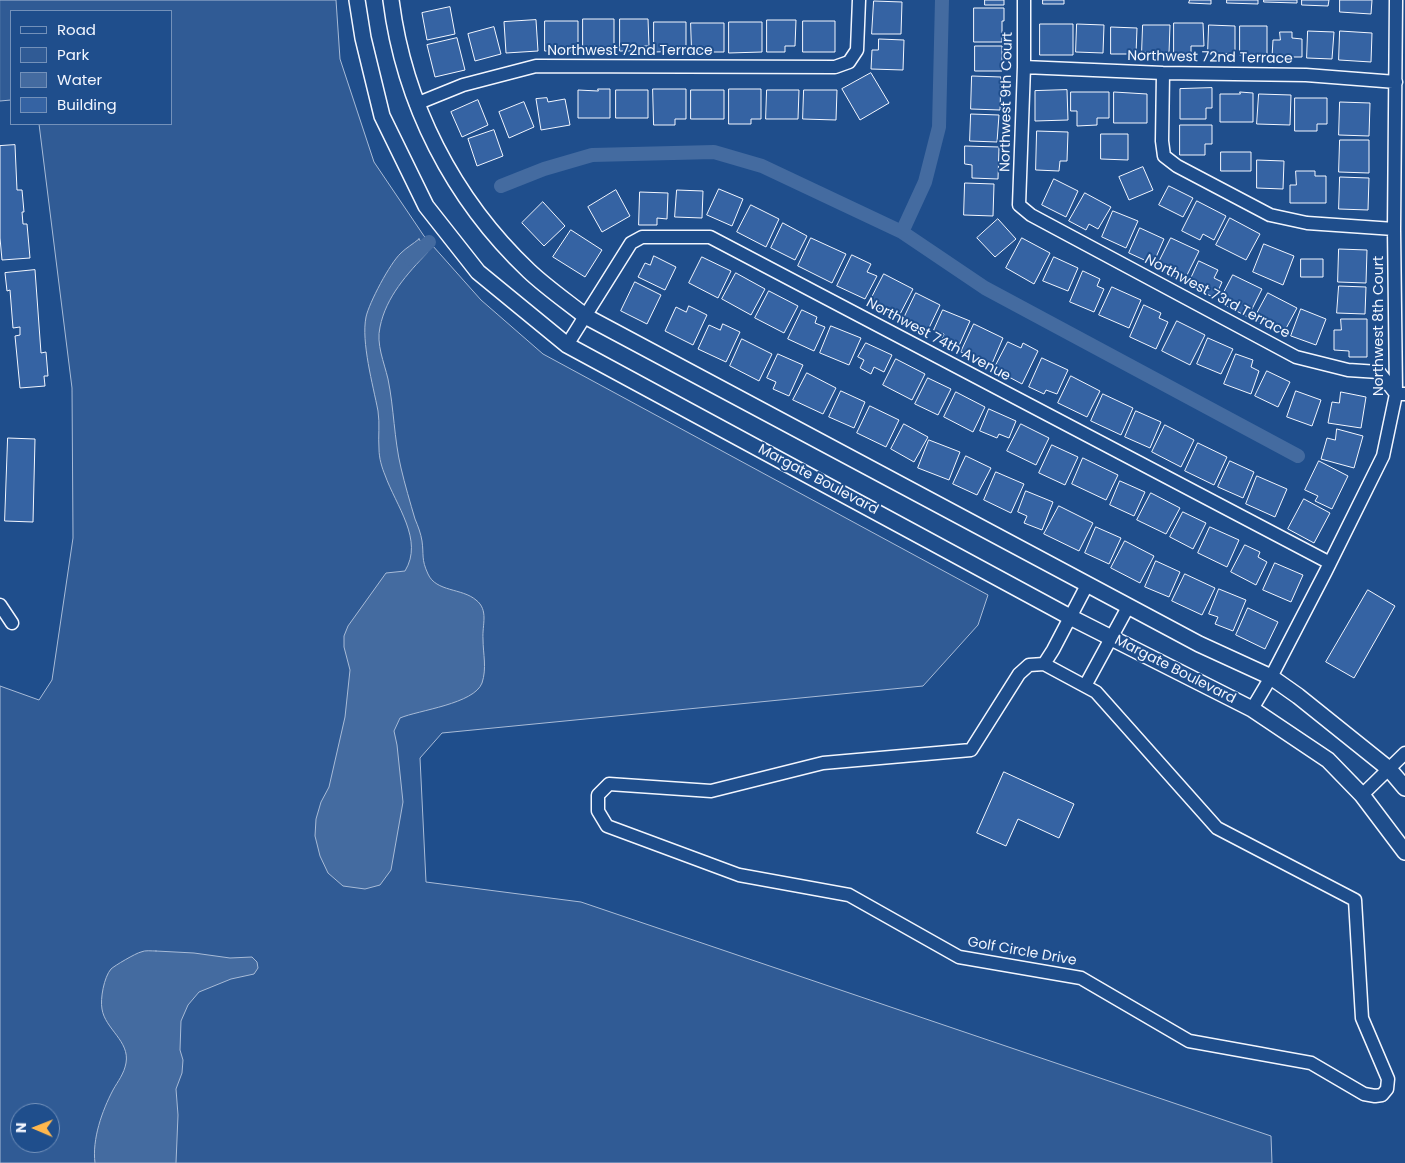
<!DOCTYPE html>
<style>
body{margin:0}
#map{position:relative;width:1405px;height:1163px;overflow:hidden;background:#1f4e8c;font-family:Poppins,sans-serif}
canvas{display:block}
.legend{position:absolute;left:10px;top:10px;width:162px;height:115px;box-sizing:border-box;background:#1f4e8c;border:1px solid #7391ba;margin:0;padding:6px 9px;list-style:none;font-size:15px;color:#f2f6ff}
.legend li{display:flex;align-items:center;gap:10px;height:25px}
.legend b{width:25px;border:1px solid #7391ba}
.north{position:absolute;left:10px;top:1103px;width:50px;height:50px;box-sizing:border-box;background:#1f4e8c;border:1px solid #7391ba;border-radius:50%;rotate:271deg;font-size:14px;font-weight:700;line-height:20px;text-align:center;color:#f2f6ff}
.north::after{content:'';display:block;margin:auto;width:18px;height:22px;background:#ffb74d;clip-path:polygon(50% 0,100% 100%,50% 72%,0 100%)}
</style>
<div id="map">
<canvas width="1405" height="1163"></canvas>
<ul class="legend">
<li><b style="height:6px;background:#1f4e8c"></b>Road</li>
<li><b style="height:14px;background:#305b95"></b>Park</li>
<li><b style="height:14px;background:#446ba0"></b>Water</li>
<li><b style="height:14px;background:#3563a3"></b>Building</li>
</ul>
<div class="north">N</div>
</div>
<script>
const ctx = document.querySelector('canvas').getContext('2d');
ctx.lineJoin = 'round';
function fill(path, color) {
  ctx.fillStyle = color;
  ctx.fill(path, 'evenodd');
}
function strokePath(path, color, width, dash) {
  ctx.strokeStyle = color;
  ctx.lineWidth = width;
  ctx.lineCap = dash ? 'butt' : 'round';
  ctx.setLineDash(dash || []);
  ctx.stroke(path);
}
function write(font, color, halo, rows, align = 'center') {
  ctx.font = font + ' Poppins,sans-serif';
  ctx.lineWidth = 4;
  ctx.setLineDash([]);
  ctx.textBaseline = 'middle';
  ctx.strokeStyle = halo;
  ctx.fillStyle = color;
  for (const [text, x, y, turn = 0] of rows) {
    ctx.save();
    ctx.translate(x, y);
    ctx.rotate((+turn || 0) * Math.PI / 180);
    ctx.textAlign = isNaN(turn) ? turn : align;
    if (halo) ctx.strokeText(text, 0, 0);
    ctx.fillText(text, 0, 0);
    ctx.restore();
  }
}
const green = new Path2D(`
 M0,0H336L340,59L374,162L424,236L481,300L543,354L988,595L978,625L923,686L442,733L420,758L426,882L581,902L1271,1136L1272,1163H0V686L39,700L52,680L73,538L72,388L39,124H171V11H11V100L0,101ZM20,1113H50V1143H20Z`);
fill(green, '#305b95');
strokePath(green, '#a8bbd7', 1);
const water = new Path2D(`
 M419,239L428,252C407,274 386,297 380,327C376,344 384,362 388,379C394,408 394,439 401,468C405,485 410,502 415,519C418,526 421,534 422,541C424,555 421,559 428,574C436,592 462,588 476,600C489,610 482,625 483,639C483,654 487,668 482,683C474,704 419,710 400,718L394,731L397,745L403,802L391,870L380,885L365,889L343,886L328,873L320,856L315,836L316,819L321,802L329,787L345,717L350,670L344,647V636L348,626L386,573L405,571C424,540 396,506 385,475C382,468 379,458 379,449C378,437 380,424 378,411C373,385 361,342 366,317C369,303 390,263 401,253C406,248 413,244 419,239Z
 M156,951L194,953L230,958L252,957L257,962L258,968L254,974L231,979L199,992L188,1005L181,1021L180,1050L183,1060L182,1073L176,1089L178,1115L176,1163H95C92,1139 102,1111 113,1090C118,1081 124,1074 126,1063C130,1041 105,1029 102,1009C100,999 104,977 111,969C114,966 136,953 141,952C145,950 151,951 156,951Z`);
fill(water, '#446ba0');
strokePath(water, '#a8bbd7', 1);
strokePath(new Path2D(`
 M501,186L544,169L592,155L714,152L762,166L902,232L985,288L1298,456
 M902,232L925,182L939,127L942,0
 M411,259L429,242`), '#446ba0', 14);
const building = new Path2D(`
 M985,0H1004V5H985Z
 M1043,0H1064V4H1043Z
 M1190,0H1211V4L1189,3Z
 M1227,0H1258V4L1227,3Z
 M1264,0H1297V3L1264,2Z
 M1302,0H1329L1328,6L1302,5Z
 M1340,0H1372L1371,14L1340,12Z
 M874,1L902,2L901,34H872Z
 M450,7L455,34L427,40L422,13Z
 M974,8H1004V21H1002V42H974Z
 M583,19H614V50H583Z
 M620,19H648L649,46H638V51H620Z
 M536,20L538,51L506,53L504,22Z
 M767,20H796L795,46H785V52H767Z
 M545,21H578V51H545Z
 M803,21H835V52H803Z
 M654,22H686V51L654,52Z
 M729,22H762V52L729,53Z
 M691,23H724V52H692Z
 M1174,23H1203L1204,46H1191V55H1174Z
 M1040,24H1073V55H1040Z
 M1077,24L1104,25L1103,53L1076,52Z
 M1143,25H1170L1169,53L1142,52Z
 M1209,25L1235,26V54L1208,53Z
 M1240,26H1267V55H1240Z
 M494,27L501,54L475,61L468,34Z
 M1111,27L1137,28L1136,54H1111Z
 M1308,31L1334,32L1332,59L1307,58Z
 M1340,31L1372,33L1371,62L1339,60Z
 M1280,32H1292V38L1302,39V57H1272L1273,40H1280Z
 M457,38L465,70L435,77L427,45Z
 M879,39L904,40L903,70L871,69L872,50H878Z
 M975,46H1002V71H975Z
 M871,73L889,103L860,120L842,89Z
 M972,76L1001,77L1000,110L971,109Z
 M1212,88V108H1206V119H1180V89Z
 M598,89H610V118H578V90L598,91Z
 M653,89H686V119H675V125H654Z
 M729,89H761V119H751V124H729Z
 M616,90H648V118H616Z
 M691,90H724V119H691Z
 M767,90H799L798,119H766Z
 M804,90H837L836,120L803,119Z
 M1067,90L1068,120L1035,121V91Z
 M1071,92H1109V118H1097V125L1077,126V111H1071Z
 M1114,92L1147,94V123H1114Z
 M1240,92L1253,93V122H1220V94H1240Z
 M1259,94L1291,95L1290,125L1257,124Z
 M547,98L548,102L565,99L570,125L541,130L536,99Z
 M1295,98H1327V124H1317V131H1295Z
 M478,100L488,125L462,137L451,112Z
 M524,102L534,127L509,138L499,112Z
 M1340,102L1370,103L1369,136L1339,135Z
 M971,114L999,115L997,142L970,141Z
 M1180,125H1212V144H1205V155H1180Z
 M494,130L503,156L477,166L468,139Z
 M1037,131L1068,132L1067,161H1060L1059,171L1036,170Z
 M1101,134H1128V160L1101,159Z
 M1340,140H1369V173L1339,172Z
 M15,145L17,190H22L24,212H22L23,224H27L30,258L2,260L0,238V146Z
 M965,146L999,147L998,179L972,178V165L965,164Z
 M1221,152H1251V171H1221Z
 M1257,160L1284,161L1283,189L1257,188Z
 M1143,167L1153,190L1129,200L1119,177Z
 M1296,171H1315V176H1326V203H1290V185H1296Z
 M1340,177L1369,178L1368,210L1339,209Z
 M1054,179L1078,191L1066,217L1042,205Z
 M965,183L994,184L993,216L964,215Z
 M1169,186L1193,198L1183,217L1159,205Z
 M719,189L743,199L732,226L707,215Z
 M616,190L630,216L602,232L588,207Z
 M677,190L703,191L702,218L675,217Z
 M640,192L668,193L667,219L657,218V225H639Z
 M1085,193L1111,207L1098,229L1089,224L1086,230L1069,221Z
 M1197,201L1226,216L1214,240L1203,234L1200,240L1182,231Z
 M543,202L565,226L544,246L522,223Z
 M751,205L779,219L766,247L737,232Z
 M1113,211L1138,221L1126,248L1102,237Z
 M1230,218L1260,234L1246,260L1216,245Z
 M998,219L1016,239L995,257L977,238Z
 M783,223L807,236L795,260L771,248Z
 M1140,228L1164,239L1153,264L1129,253Z
 M571,230L602,250L585,277L553,257Z
 M811,238L846,254L832,283L798,266Z
 M1022,238L1050,253L1034,284L1006,268Z
 M1171,238L1199,251L1184,281L1156,268Z
 M1264,244L1294,256L1283,285L1253,272Z
 M1339,249L1367,250L1366,283L1338,282Z
 M852,255L871,264L867,272L877,276L865,299L837,286Z
 M654,256L676,267L665,290L638,277L645,263L650,265Z
 M702,257L731,271L718,298L689,283Z
 M1054,257L1078,268L1068,291L1043,281Z
 M1301,259H1323V277H1301Z
 M1199,261L1218,270L1214,278L1222,282L1215,298L1188,285Z
 M35,270L41,353L46,352L48,376H44L45,386L20,388L15,336L20,335V327L13,328L10,290L7,291L5,273Z
 M1083,271L1100,279L1097,286L1104,289L1094,312L1070,302Z
 M736,273L765,289L751,315L722,299Z
 M884,274L913,289L898,318L869,303Z
 M1233,275L1262,289L1248,317L1219,302Z
 M635,282L661,295L647,324L621,311Z
 M1339,286L1366,287L1365,314L1337,313Z
 M1112,287L1141,300L1129,328L1099,315Z
 M769,291L798,306L784,333L755,318Z
 M916,293L940,305L928,330L904,318Z
 M1268,293L1297,308L1283,334L1254,319Z
 M1144,305L1161,313L1159,318L1168,322L1156,349L1130,337Z
 M689,306L707,315L693,345L665,331L676,307L686,312Z
 M1301,309L1326,319L1316,345L1291,336Z
 M802,310L817,317L815,323L825,327L814,351L788,339Z
 M943,310L970,321L958,348L941,341L944,334L934,330Z
 M1341,319H1367V357H1349V351L1334,350V330H1341Z
 M1177,321L1205,335L1190,365L1162,351Z
 M723,324L740,332L726,362L698,349L709,325L720,330Z
 M974,324L1003,338L991,366L961,352Z
 M831,326L861,338L849,365L820,353Z
 M1208,338L1233,349L1221,374L1197,364Z
 M742,339L772,354L759,381L730,366Z
 M1008,342L1021,348L1023,343L1038,351L1022,384L994,369Z
 M866,343L892,355L884,372L874,367L871,374L860,368L864,360L858,357Z
 M778,354L803,365L789,396L773,389L776,382L767,378Z
 M1236,354L1253,360L1251,367L1259,371L1251,394L1224,384Z
 M1042,358L1068,370L1057,394L1046,390L1044,394L1029,387Z
 M896,359L925,374L912,400L883,385Z
 M1267,371L1290,382L1278,407L1255,396Z
 M807,373L836,388L823,414L793,400Z
 M1071,376L1100,391L1087,417L1058,403Z
 M928,378L951,389L938,415L915,404Z
 M841,391L865,402L854,428L829,417Z
 M1296,391L1321,400L1312,426L1287,417Z
 M956,392L985,407L973,432L944,417Z
 M1341,392L1366,397L1361,428L1328,423L1332,402L1339,403Z
 M1103,394L1133,408L1121,435L1091,421Z
 M870,406L899,420L886,447L857,433Z
 M989,409L1016,421L1009,438L999,434L997,438L980,431Z
 M1136,411L1161,422L1150,448L1125,437Z
 M904,424L928,437L914,462L891,449Z
 M1021,424L1049,438L1036,465L1007,451Z
 M1165,425L1194,440L1181,467L1152,452Z
 M1337,429L1363,436L1354,468L1321,459L1327,438L1335,440Z
 M8,438L35,439L33,522L5,521Z
 M929,440L960,452L949,480L918,468Z
 M1198,443L1227,457L1214,485L1185,471Z
 M1052,445L1078,457L1065,485L1039,473Z
 M966,456L991,468L977,495L953,484Z
 M1083,458L1118,475L1106,500L1072,484Z
 M1230,461L1254,472L1243,498L1218,487Z
 M1319,461L1348,476L1332,509L1315,501L1318,496L1305,490Z
 M996,472L1024,484L1011,513L984,500Z
 M1257,476L1287,489L1275,517L1246,504Z
 M1120,481L1145,492L1134,516L1110,505Z
 M1026,491L1053,502L1042,530L1024,523L1027,516L1018,512Z
 M1151,493L1180,508L1166,534L1137,520Z
 M1304,499L1330,513L1314,543L1288,529Z
 M1059,506L1093,523L1079,551L1044,534Z
 M1183,512L1206,523L1193,549L1170,537Z
 M1096,527L1121,538L1109,564L1085,553Z
 M1210,527L1239,540L1227,567L1198,553Z
 M1125,541L1154,556L1140,583L1111,568Z
 M1245,545L1260,552L1258,557L1267,562L1256,585L1231,572Z
 M1156,561L1180,572L1169,597L1145,587Z
 M1275,563L1303,575L1291,602L1263,590Z
 M1185,574L1215,588L1202,615L1172,601Z
 M1219,589L1246,600L1233,631L1215,624L1218,617L1209,614Z
 M1368,590L1395,606L1354,678L1326,662Z
 M1248,608L1278,622L1265,649L1236,635Z
 M1004,772L1074,804L1059,838L1018,819L1006,846L977,833Z`);
fill(building, '#3563a3');
strokePath(building, '#f2f6ff', 1);
const minor = new Path2D(`
 M1024,0V67L1019,205L1031,215L1296,357L1348,370L1379,372L1396,394H1405
 M1024,67L1163,73L1306,75L1396,82
 M1163,73L1162,141L1164,156L1177,166L1270,215L1307,223L1394,229
 M416,104L463,85L536,66L835,67L849,62L857,50L859,0
 M567,345L631,243L642,237H710L1330,563
 M0,605L12,623
 M1044,664L1096,692L1217,828L1355,900L1362,1018L1388,1079L1387,1089L1382,1095L1375,1096L1364,1094L1311,1063L1189,1041L1081,978L959,957L849,895L739,875L607,826L598,811V795L609,784L711,791L823,763L971,750L1019,674L1029,665Z
 M1044,664L1053,650L1087,585
 M1085,686L1128,607
 M1252,709L1271,677L1326,571L1383,456L1396,394L1394,229L1396,0
 M1362,795L1405,753`);
const tertiary = new Path2D(`
 M357,0L363,38L382,116L426,206L478,272L567,345L1070,617L1252,709L1328,760L1362,795L1405,852
 M391,0C404,103 453,199 529,271C546,287 566,301 585,316L1199,644L1271,677L1298,696L1389,769L1405,788`);
strokePath(minor, '#f2f6ff', 15);
strokePath(tertiary, '#f2f6ff', 18);
strokePath(minor, '#1f4e8c', 12);
strokePath(tertiary, '#1f4e8c', 15);
write('14px', '#f2f6ff', '#1f4e8c', [
 ["Northwest 72nd Terrace",630,51],
 ["Northwest 72nd Terrace",1210,58,1],
 ["Northwest 9th Court",1007,102,-89],
 ["Northwest 73rd Terrace",1217,297,28],
 ["Northwest 8th Court",1379,326,-90],
 ["Northwest 74th Avenue",938,340,28],
 ["Margate Boulevard",818,480,28],
 ["Margate Boulevard",1175,670,27],
 ["Golf Circle Drive",1022,952,10]
]);
</script>
